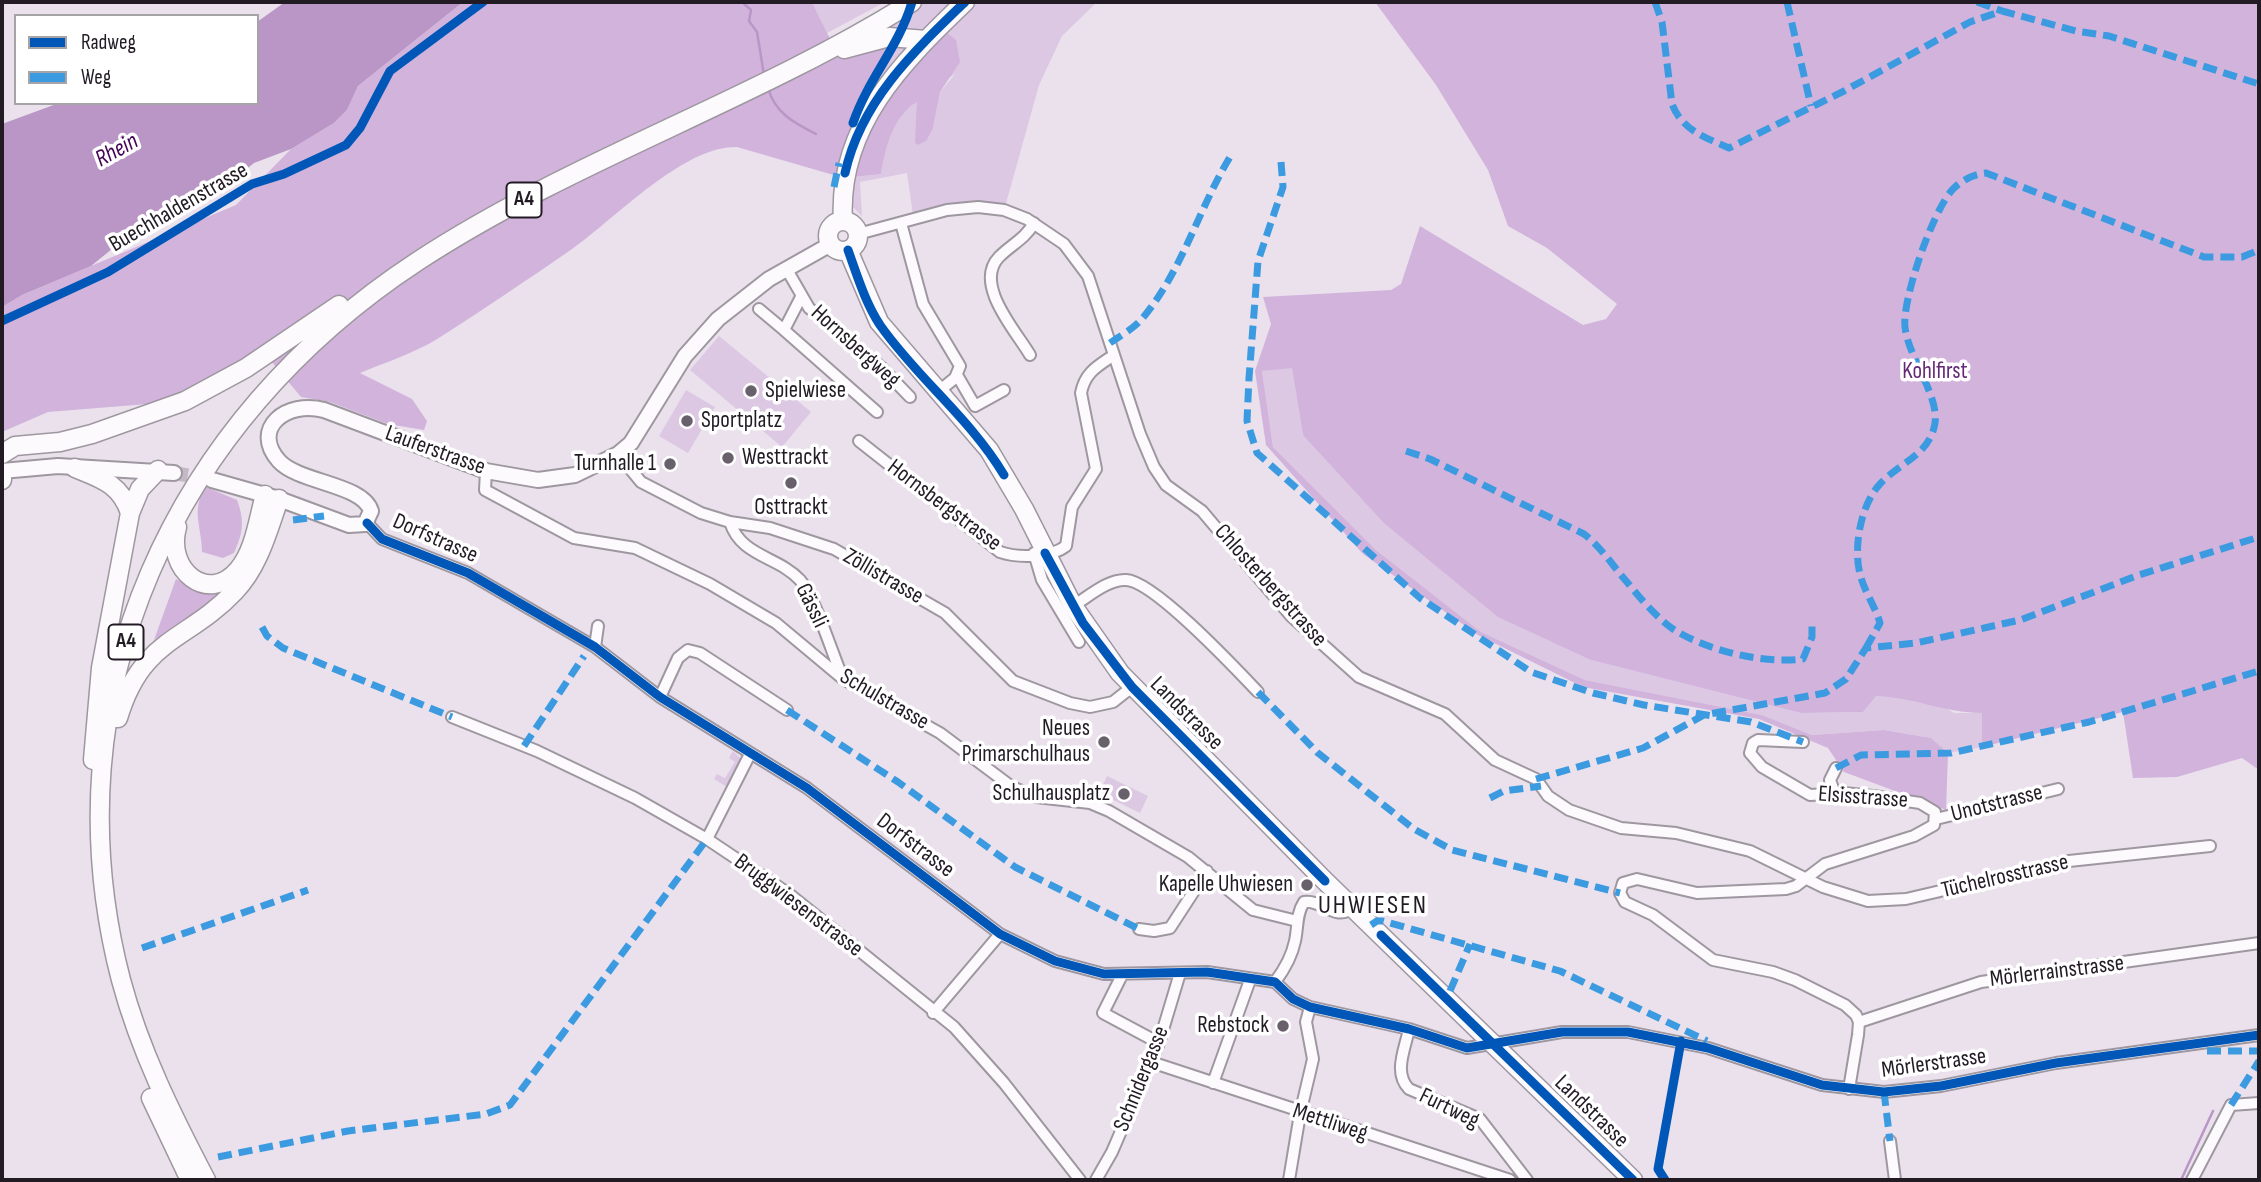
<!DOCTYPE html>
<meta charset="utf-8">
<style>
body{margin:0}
#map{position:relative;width:2261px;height:1182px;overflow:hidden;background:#eae1ed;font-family:"Sofia Sans Condensed",sans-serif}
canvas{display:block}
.frame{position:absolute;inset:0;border:4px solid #221b24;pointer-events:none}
.legend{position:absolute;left:14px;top:14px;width:245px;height:91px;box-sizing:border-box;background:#fff;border:2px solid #a7a4a7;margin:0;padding:9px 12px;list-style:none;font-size:21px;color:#221b24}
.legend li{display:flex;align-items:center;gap:14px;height:35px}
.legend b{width:35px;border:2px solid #a7a4a7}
</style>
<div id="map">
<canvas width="2261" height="1182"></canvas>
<div class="frame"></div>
<ul class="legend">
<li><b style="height:9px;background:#0057b8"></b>Radweg</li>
<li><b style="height:9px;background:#3c9be0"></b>Weg</li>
</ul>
</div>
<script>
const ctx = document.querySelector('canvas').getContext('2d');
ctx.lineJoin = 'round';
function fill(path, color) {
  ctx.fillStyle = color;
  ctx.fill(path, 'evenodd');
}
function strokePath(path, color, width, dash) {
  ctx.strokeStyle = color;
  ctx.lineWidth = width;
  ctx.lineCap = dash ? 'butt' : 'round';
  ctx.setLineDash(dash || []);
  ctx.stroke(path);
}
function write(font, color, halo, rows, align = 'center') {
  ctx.font = font + ' "Sofia Sans Condensed",sans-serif';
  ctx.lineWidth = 7;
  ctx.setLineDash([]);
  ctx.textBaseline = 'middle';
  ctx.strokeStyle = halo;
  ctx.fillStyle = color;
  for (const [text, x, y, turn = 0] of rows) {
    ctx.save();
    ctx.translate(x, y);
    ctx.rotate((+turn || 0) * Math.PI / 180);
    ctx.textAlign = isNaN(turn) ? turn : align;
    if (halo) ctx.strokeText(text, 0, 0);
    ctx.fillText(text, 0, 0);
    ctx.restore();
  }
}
fill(new Path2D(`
 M812,2H885L827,33Z
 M918,2H1097L1062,36L1039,85L1005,207L913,215L907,173L860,182L862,216L853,207L844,178L881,174C885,148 893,116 918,101L917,122L933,128L940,92L955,74L854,143L857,114L872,77L882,24Z
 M719,336L811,412L782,447L690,370Z
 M1292,367L1303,435L1591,660L1801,713L1863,712L1875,696H1903L1912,701L1943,706L1954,713H1982V747L1948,753L1931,738L1884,730L1812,735L1762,715L1585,680L1481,632L1376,550L1273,447L1262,371Z
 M686,390L715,407L688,453L659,436Z
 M733,751L741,759L727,787L714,779L717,774L725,778L735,762L729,758Z
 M1107,776L1148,796L1140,813L1099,793Z`), '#dcc8e3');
fill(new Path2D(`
 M463,2H812L830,39L900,36C877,70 858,98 854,139L940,27L956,40L960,62L940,92L933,128L926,141L917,145L915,142L917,102C893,116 885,149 881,174L844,178L737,147C683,146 616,218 572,249C527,280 480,312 434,341C411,354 384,363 360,373L412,399L427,421L424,430L388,424L330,402L301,397L266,355L185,401L48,412L2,432V307L22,295L236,205L291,149L334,123L347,110L358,86Z
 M1375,2H2259V770L2242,758L2177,777L2133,778L2123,712L1982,747V713C1945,713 1913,697 1876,696L1863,712L1801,713L1591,660L1498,617L1384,523L1303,435L1292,368L1262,371L1273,447L1376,550L1481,632L1585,680L1762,715L1812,735L1884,730L1931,738L1948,753L1946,810L1844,772L1828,748L1759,719L1583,687L1478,635L1363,554L1266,445L1255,371L1271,324L1263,297L1391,290L1401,284L1420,226L1583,325L1606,319L1617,304L1547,248L1508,226L1488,170L1436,85Z
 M206,487L237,500C245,521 243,533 234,553L223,558L202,552C202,527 190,509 206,487Z
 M176,579L192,588L223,595L154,640Z`), '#d1b3dc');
fill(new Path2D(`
 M285,2H463L358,86L347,110L334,123L291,149L254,163L212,196L130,245L112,249L91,266L22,295L2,307V124L59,103H257V22Z`), '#ba96c6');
strokePath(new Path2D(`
 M742,2L751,10L749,21L757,32L764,75
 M768,88C775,113 794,123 816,134
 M2181,1180L2213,1111`), '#ba96c6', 2.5);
strokePath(new Path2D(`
 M174,473L208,479`), '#c2b9c5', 14, [14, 7]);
const minor = new Path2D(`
 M901,223L923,304L960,366L955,378L939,391
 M858,234L947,210L978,207L1004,210L1027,219L1064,244L1088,276L1140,434L1154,467L1166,485L1202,511L1291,616L1359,677L1445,714L1495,760L1536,779L1548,796L1569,810L1621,828L1676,833L1750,851L1823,887L1868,901L1906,899L2069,861L2210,846
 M786,268L809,308L882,368L910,397
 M801,297L784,330L877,412
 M759,309L784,330
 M1030,355C1016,331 973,284 999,257C1012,244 1025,239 1034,223
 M957,375L975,406L1004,390
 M859,441L1000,552C1017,558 1051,558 1066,546L1072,507L1096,469L1081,393C1085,372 1098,366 1114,355
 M618,454L641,482L701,513L730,522L770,528L834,549L945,613L1013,681L1070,703L1090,707L1113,702L1132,687
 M486,471L485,490L574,538L635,548L710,584L776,623L843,679L940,733L1012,787L1036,797L1090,803L1109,811L1188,857L1253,910L1297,921
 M730,522C741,557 778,556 800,580C815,597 832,653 842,676
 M367,523L382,539L468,573L595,647L660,697L807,788L1000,934L1055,961L1104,974L1207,972L1275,982L1293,999L1310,1007L1409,1029L1467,1048L1562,1032H1628L1708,1048L1822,1085L1884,1092L1941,1086L2056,1063L2259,1035
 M1034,553L1042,580L1079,642
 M1073,606C1088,597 1108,579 1126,580C1154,581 1236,669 1258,692
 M595,647L598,626
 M660,697L678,658L688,650L700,653L787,710
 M452,717L537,751L635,798L707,839L789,894L954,1027L1004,1083L1080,1180
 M1803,742L1758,740L1753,743L1750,753L1762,767L1810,795L1844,793L1873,796L1920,803L1935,812L1934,825L1914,836L1825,864L1796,886L1786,889L1697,893L1637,879L1623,883L1620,893L1625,902L1653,915L1713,960L1773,972L1795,980L1845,1005L1856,1015L1859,1022L1858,1035L1849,1089
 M1835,794L1830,780L1836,768
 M1936,819L2058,789
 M707,839L750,754
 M1139,929L1154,931L1170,928L1207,871
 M1122,975L1103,1013L1159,1043
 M1275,982C1284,970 1292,956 1295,941C1298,928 1296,914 1304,902C1322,899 1336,923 1353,907
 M933,1013L1000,934
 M1859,1022L1981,982L2259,943
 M1409,1029C1405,1049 1393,1073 1409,1089L1480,1119L1527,1180
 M1151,1062L1510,1180
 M1213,1083L1250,980
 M1890,1141L1895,1180
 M1096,1180L1112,1152L1159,1043L1180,973
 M1289,1180L1300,1114L1313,1059L1306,1022L1310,1007
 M2192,1180L2231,1105L2259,1103`);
const tertiary = new Path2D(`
 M2,471L58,466L174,473
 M212,480L279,499L349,525L365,524L371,511C363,484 299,483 279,461C250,428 287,400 324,410L486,471L538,480L575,475L618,454L631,443L685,356L718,319L769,279L831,244`);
const primary = new Path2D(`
 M843,221C837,127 902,62 965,2
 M828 236a15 15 0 1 1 30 0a15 15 0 1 1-30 0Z
 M848,250L879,322L989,450L1024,509L1073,606L1120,673L1325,881L1633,1180`);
const trunk = new Path2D(`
 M844,49L889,37L926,40
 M2,454L15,446L60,442L92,434L185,401L246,368L339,305
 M75,468C100,478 121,484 130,513
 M2,478V480
 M177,527C165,570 208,605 238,570C255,550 258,519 265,495
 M118,718C142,637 187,642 235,591C259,566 268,530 279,499
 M93,760L101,668L130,513L140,489L158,470
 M151,1098L190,1180
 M206,1180C172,1115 140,1051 121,980C46,692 175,420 418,261C574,159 754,101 912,2`);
strokePath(minor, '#9e97a0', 14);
strokePath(tertiary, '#9e97a0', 18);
strokePath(primary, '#9e97a0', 21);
strokePath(trunk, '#9e97a0', 21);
strokePath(minor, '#fcfafc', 10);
strokePath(tertiary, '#fcfafc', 14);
strokePath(primary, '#fcfafc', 18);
strokePath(trunk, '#fcfafc', 18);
strokePath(new Path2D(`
 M1655,2L1662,22L1672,104C1682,130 1704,137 1729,148L1844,91L1970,22L2002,11L2076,31L2109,36L2259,84
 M1787,2L1811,106
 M1977,2L2002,11
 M1281,162L1283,187L1258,261L1249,378L1247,421L1257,453L1420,598L1531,672L1593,693L1644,705L1751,722L1803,742
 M834,187L839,163
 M1110,343C1120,336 1133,329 1141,320C1182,272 1198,210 1230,157
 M1406,451L1430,459L1584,534C1602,548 1612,565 1627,582C1639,597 1657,618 1673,629C1707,651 1764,664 1803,659L1812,637V625
 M293,520L324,516
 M262,627L267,636L283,648L452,717
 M1866,648L1880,623C1875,606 1864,591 1860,574C1853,547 1861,504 1880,484C1900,462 1930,455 1935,423C1939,395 1908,357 1905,327C1902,299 1933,210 1953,189C1962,180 1974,174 1986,173L2204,257H2242L2259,250
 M1258,692L1318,753L1414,829L1452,850L1620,893
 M787,710L898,782L1015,867L1139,929
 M524,746L584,656
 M1836,768L1861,755L1951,753L2089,722L2259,671
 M1536,779L1643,748L1704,715L1825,693L1846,679L1866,648L1916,643L2020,620L2139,575L2259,537
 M1490,798L1504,791L1541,786
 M1371,925L1377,921H1383L1560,971L1707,1041
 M142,948L308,890
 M1450,991L1470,944
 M2207,1051H2259
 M1884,1092L1890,1141
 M2231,1105L2259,1061
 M218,1157L348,1131L486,1114L510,1105L707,839`), '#3c9be0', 7, [14, 7]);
strokePath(new Path2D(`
 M853,123C869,77 899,47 912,2
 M845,173C861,101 914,51 965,2
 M848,250C857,275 865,302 880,325C918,379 969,417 1004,475
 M2,321L108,272L252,184L284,174L346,145L360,128L390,71L483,2
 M367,523L382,539L468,573L595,647L660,697L807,788L1000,934L1055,961L1104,974L1207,972L1275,982L1293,999L1310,1007L1409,1029L1467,1048L1562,1032H1628L1708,1048L1822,1085L1884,1092L1941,1086L2056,1063L2259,1035
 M1045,553L1083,623L1132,687L1325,881
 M1381,935L1633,1180
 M1665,1180L1658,1169L1681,1041`), '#0057b8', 9);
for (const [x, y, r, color] of [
 [751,391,7,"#68606a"],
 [687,421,7,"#68606a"],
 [728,458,7,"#68606a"],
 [670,464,7,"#68606a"],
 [791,483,7,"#68606a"],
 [1104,742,7,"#68606a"],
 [1124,794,7,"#68606a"],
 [1307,885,7,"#68606a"],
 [1283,1026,7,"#68606a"]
]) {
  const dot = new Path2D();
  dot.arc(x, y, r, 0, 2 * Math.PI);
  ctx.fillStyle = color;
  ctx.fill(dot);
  strokePath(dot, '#fff', 2.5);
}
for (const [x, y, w] of [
 [524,200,35],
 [126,642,35]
]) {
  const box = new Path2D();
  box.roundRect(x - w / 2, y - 17.5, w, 35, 5);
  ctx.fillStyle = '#fff';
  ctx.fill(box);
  strokePath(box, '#221b24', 2);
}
write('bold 21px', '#221b24', null, [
 ["A4",524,200],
 ["A4",126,642]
]);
write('23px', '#221b24', '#fff', [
 ["Buechhaldenstrasse",179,208,-30],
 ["Hornsbergweg",855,347,42],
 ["Lauferstrasse",435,451,20],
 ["Hornsbergstrasse",944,506,37],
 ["Dorfstrasse",435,539,24],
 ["Zöllistrasse",883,577,30],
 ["Chlosterbergstrasse",1270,586,48],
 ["Gässli",811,606,64],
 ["Schulstrasse",884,700,30],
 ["Landstrasse",1186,714,45],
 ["Elsisstrasse",1863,798,4],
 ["Unotstrasse",1997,804,-14],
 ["Dorfstrasse",915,846,37],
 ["Tüchelrosstrasse",2005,877,-13],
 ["Bruggwiesenstrasse",798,906,37],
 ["Mörlerrainstrasse",2057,972,-7],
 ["Mörlerstrasse",1934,1064,-8],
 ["Schnidergasse",1142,1079,-68],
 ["Furtweg",1449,1109,26],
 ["Landstrasse",1591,1112,44],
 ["Mettliweg",1330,1123,18]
]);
write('23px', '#632876', '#fff', [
 ["Kohlfirst",1935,372]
]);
write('23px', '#221b24', '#fff', [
 ["Spielwiese",765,391,"left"],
 ["Sportplatz",701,421,"left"],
 ["Westtrackt",742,458,"left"],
 ["Turnhalle 1",656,464],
 ["Osttrackt",791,508,"center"],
 ["Neues",1090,729],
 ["Primarschulhaus",1090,755],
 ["Schulhausplatz",1110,794],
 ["Kapelle Uhwiesen",1293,885],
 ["Rebstock",1269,1026]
], 'right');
write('italic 24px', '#440356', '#fff', [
 ["Rhein",117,151,-29]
]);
ctx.letterSpacing = '2px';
write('26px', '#221b24', '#fff', [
 ["UHWIESEN",1373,906]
]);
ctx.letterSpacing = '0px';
</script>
